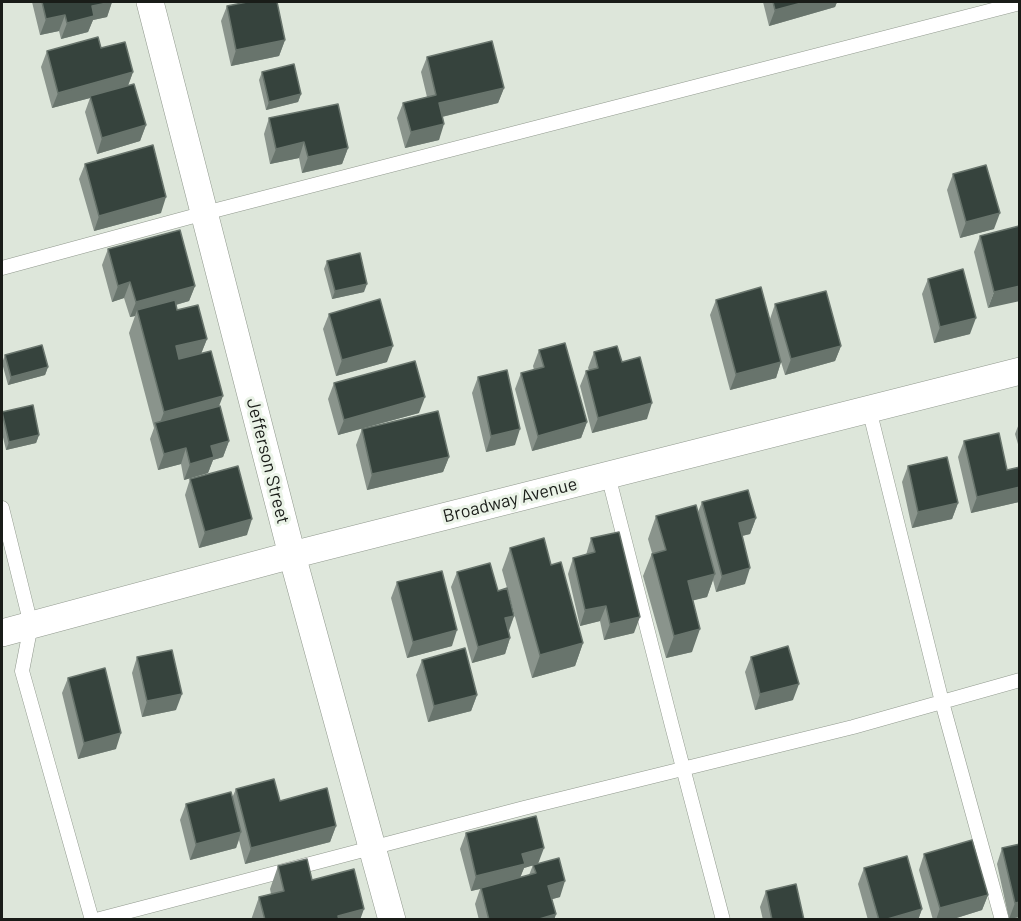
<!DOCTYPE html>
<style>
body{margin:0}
#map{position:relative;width:1021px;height:921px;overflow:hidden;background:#dde6da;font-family:Barlow,sans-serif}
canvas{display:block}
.frame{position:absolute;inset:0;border:3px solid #191c18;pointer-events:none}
</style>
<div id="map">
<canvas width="1021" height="921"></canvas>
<div class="frame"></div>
</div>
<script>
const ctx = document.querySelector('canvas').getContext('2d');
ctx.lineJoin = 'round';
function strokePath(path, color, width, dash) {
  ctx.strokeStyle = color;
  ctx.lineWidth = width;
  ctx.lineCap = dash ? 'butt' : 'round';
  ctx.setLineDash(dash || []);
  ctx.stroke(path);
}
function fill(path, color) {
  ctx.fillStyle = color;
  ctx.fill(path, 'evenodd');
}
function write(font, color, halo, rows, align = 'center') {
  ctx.font = font + ' Barlow,sans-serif';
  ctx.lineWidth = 6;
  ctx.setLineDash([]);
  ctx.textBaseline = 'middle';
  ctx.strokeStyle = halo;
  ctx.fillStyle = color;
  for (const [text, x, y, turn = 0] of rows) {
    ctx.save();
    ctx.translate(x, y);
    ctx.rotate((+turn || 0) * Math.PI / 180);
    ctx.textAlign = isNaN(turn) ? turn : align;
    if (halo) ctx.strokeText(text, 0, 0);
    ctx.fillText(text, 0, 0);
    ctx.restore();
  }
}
const lane = new Path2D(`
 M2,268L205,213L1020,3
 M869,409L942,702L1002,920
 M608,475L672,726L723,920
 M2,508L31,625L22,671L92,920
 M96,920L524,808L853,727L1020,680`);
const street = new Path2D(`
 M150,2L292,555L392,920
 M2,633L292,555L1020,371`);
strokePath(lane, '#91998e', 15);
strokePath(street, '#91998e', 28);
strokePath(lane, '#fff', 14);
strokePath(street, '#fff', 27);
fill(new Path2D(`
 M32,2H112L107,17L93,20L88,32L61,39L59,31L40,35Z
 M763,2H837L835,7L769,26Z
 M227,6L285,40L279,56L231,66L221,21Z
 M101,48L133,72L128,86L146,125L140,141L97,154L85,112L90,98L52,108L41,67L47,51Z
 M427,57L504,88L498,103L442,117L439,140L405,148L397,118L403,103L427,97L421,72Z
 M262,72L301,94L298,102L266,110L259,80Z
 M269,118L348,148L342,164L302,173L299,158L270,164L264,134Z
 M85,164L161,213L94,231L79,179Z
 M953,174L994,229L960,238L947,190Z
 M1019,226L988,308L974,252L980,236Z
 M108,249L195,286L189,301L176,305L177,310L207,339L201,354L219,406L229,441L223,457L213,460L208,473L184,480L181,464L158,470L150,439L154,428L129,333L135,316L130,317L124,298L112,302L102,265Z
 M327,261L364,292L332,299L324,269Z
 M928,279L970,334L934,343L922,294Z
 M716,300L770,319L775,304L841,346L835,361L785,375L781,362L776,378L730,390L710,315Z
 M329,314L387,362L336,376L323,329Z
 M539,350L587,422L581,438L532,451L515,389L521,373L534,370L533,366Z
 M594,352L622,362L647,419L592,433L580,386L586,371L589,370L588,368Z
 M5,355L48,367L45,375L8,385L2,363Z
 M478,377L515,445L486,452L472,393Z
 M334,383L419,413L338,435L328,399Z
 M2,413L39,435L36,443L6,450L2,433Z
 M1020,421V451L1015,434Z
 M362,429L449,457L443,472L367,490L356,445Z
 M964,441L1007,470L1020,467V499L1019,502L971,513L958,457Z
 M908,466L958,503L952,519L912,528L902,482Z
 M190,479L247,535L199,548L185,495Z
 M702,502L756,518L750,534L742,536L745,584L716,592L713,580L707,597L693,600L692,652L666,658L643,576L652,553L648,539L656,516L698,512Z
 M591,538L634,633L604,640L600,621L580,626L568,574L573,558L586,555Z
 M510,548L551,565L583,643L575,666L532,678L502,570Z
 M457,572L498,591L514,616L509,631L510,638L505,654L472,663L451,587Z
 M397,582L452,646L407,658L391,598Z
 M137,657L176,710L142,717L132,673Z
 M751,657L793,700L755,710L745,672Z
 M422,660L477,695L471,711L428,722L416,675Z
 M68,678L116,749L78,759L62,693Z
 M236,789L280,801L336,826L330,842L245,864L239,840L236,848L190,860L180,820L186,804L232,798Z
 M466,833L538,863L560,897L552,899L556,914L554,920H479L475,904L480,889L471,891L460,849ZM533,865L529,875L520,878L524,868Z
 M1020,844V917L1009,919L997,864L1002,848Z
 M924,854L988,895L982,910L950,920H933L919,870Z
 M278,866L312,880L360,920H251L259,897L271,894L270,889Z
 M864,868L922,909L918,920H868L858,884Z
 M766,891L804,920H763L760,907Z`), '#8a948c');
fill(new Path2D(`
 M112,2L107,17L93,20L88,32L61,39L67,23L92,6Z
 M805,2H837L835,7L769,26L775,10Z
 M65,15L59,31L40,35L46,19Z
 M285,40L279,56L231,66L236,50Z
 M133,72L127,88L90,96V98L52,108L58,93Z
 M504,88L498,103L433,119L439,103Z
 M301,94L298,102L266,110L269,102Z
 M444,124L439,140L405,148L411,132Z
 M146,125L140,141L97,154L102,138Z
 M304,142L299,158L270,164L276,149Z
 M348,148L342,164L302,173L308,157Z
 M166,197L161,213L94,231L99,216Z
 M1000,213L994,229L960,238L966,222Z
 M130,282L124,298L112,302L118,286Z
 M367,284L364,292L332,299L335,291Z
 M195,286L189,301L139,315L137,310L135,316L130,317L136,302Z
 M1020,286V301L988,308L994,292Z
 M976,318L970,334L934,343L940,327Z
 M207,339L198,361L168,369L176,346Z
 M393,346L387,362L336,376L342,360Z
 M841,346L835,361L785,375L791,359Z
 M781,362L776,378L730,390L736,374Z
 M48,367L45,375L8,385L11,377Z
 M223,396L214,419L157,430L164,412Z
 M425,397L419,413L338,435L344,420Z
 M652,403L647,419L592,433L598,418Z
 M587,422L581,438L532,451L538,436Z
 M520,429L515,445L486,452L491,436Z
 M39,435L36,443L6,450L9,442Z
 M229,441L223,457L213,460L208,473L184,480L190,464L211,446Z
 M186,448L181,464L158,470L164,454Z
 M449,457L443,472L367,490L372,474Z
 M1020,487V499L1019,502L971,513L977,497Z
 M958,503L952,519L912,528L918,512Z
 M756,518L750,534L733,538L739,523Z
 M252,519L247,535L199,548L205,532Z
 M750,568L745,584L716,592L722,576Z
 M715,574L707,597L679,604L688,581Z
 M606,606L600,621L580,626L585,610Z
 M514,616L508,632L505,618Z
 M640,617L634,633L604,640L610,624Z
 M700,629L692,652L666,658L674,636Z
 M457,630L452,646L407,658L413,642Z
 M510,638L505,654L472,663L478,647Z
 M583,643L575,666L532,678L540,655Z
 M799,684L793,700L755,710L760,694Z
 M182,694L176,710L142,717L147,701Z
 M477,695L471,711L428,722L434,706Z
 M121,733L116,749L78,759L84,743Z
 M336,826L330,842L245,864L251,848Z
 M241,832L236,848L190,860L196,844Z
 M544,848L538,864L524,868L519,880L471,891L476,876L522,854Z
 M565,881L560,897L542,902L548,886Z
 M988,895L982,910L950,920H936L940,908Z
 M1020,902V917L1009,919L1015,903Z
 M364,909L360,920H336L338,916Z
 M922,909L918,920H884Z
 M556,914L554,920H536Z`), '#68746c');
const building = new Path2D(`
 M42,2H112L92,6L94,16L67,23L65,15L46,19Z
 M247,2H277L285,40L236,50L227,6Z
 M773,2H805L775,10Z
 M98,37L101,48L125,42L133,72L58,93L47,51Z
 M492,41L504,88L439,103L444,124L411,132L403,103L436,95L427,57Z
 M294,64L301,94L269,102L262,72Z
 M134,84L146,125L102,138L90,96Z
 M338,104L348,148L308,157L304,142L276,149L269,118Z
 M153,145L166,197L99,216L85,164Z
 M986,165L1000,213L966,222L953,174Z
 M1019,226L1020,286L994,292L980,236Z
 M180,230L195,286L136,302L130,282L118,286L108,249Z
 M360,253L367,284L335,291L327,261Z
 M963,269L976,318L940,327L928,279Z
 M761,287L781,362L736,374L716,300Z
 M826,291L841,346L791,359L775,304Z
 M380,299L393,346L342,360L329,314Z
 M175,300L177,310L198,305L207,339L176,346L179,359L211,351L223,396L164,412L137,310Z
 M565,343L587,422L538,436L521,373L544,367L539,350Z
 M42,345L48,367L11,377L5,355Z
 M617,346L622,362L640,357L652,403L598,418L586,371L598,368L594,352Z
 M415,361L425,397L344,420L334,383Z
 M507,370L520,429L491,436L478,377Z
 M33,405L39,435L9,442L2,412Z
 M220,406L229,441L211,446L214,457L190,464L186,448L164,454L155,423Z
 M438,411L449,457L372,474L362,429Z
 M999,433L1007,470L1020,467V487L977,497L964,441Z
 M947,457L958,503L918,512L908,466Z
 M238,466L252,519L205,532L190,479Z
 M748,490L756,518L739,523L750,568L722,576L702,502Z
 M696,505L715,574L688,581L700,629L674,636L652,554L666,550L656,516Z
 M619,532L640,617L610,624L606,606L585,610L573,558L595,552L591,538Z
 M544,538L551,565L561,562L583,643L540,655L510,548Z
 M490,563L498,591L507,588L514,616L505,618L510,638L478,647L457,572Z
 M442,571L457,630L413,642L397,582Z
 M788,646L799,684L760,694L751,657Z
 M465,648L477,695L434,706L422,660Z
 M172,650L182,694L147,701L137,657Z
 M105,668L121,733L84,743L68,678Z
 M274,779L280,801L327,788L336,826L251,848L236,789Z
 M231,792L241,832L196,844L186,804Z
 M536,816L544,848L522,854L525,864L476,876L466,833Z
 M972,840L988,895L940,908L924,854Z
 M1020,844V902L1015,903L1002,848Z
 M907,856L922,909L884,920H879L864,868Z
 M559,858L565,881L548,886L556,914L536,920H489L481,888L536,873L533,865Z
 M307,859L312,880L354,869L364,909L338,916L339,920H265L259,897L284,891L278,866Z
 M796,884L804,920H772L766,891Z`);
fill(building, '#36433d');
strokePath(building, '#68746c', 1.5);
write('18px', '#191c18', '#eaf3e7', [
 ["Jefferson Street",268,461,76],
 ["Broadway Avenue",510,500,-14]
]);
</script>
